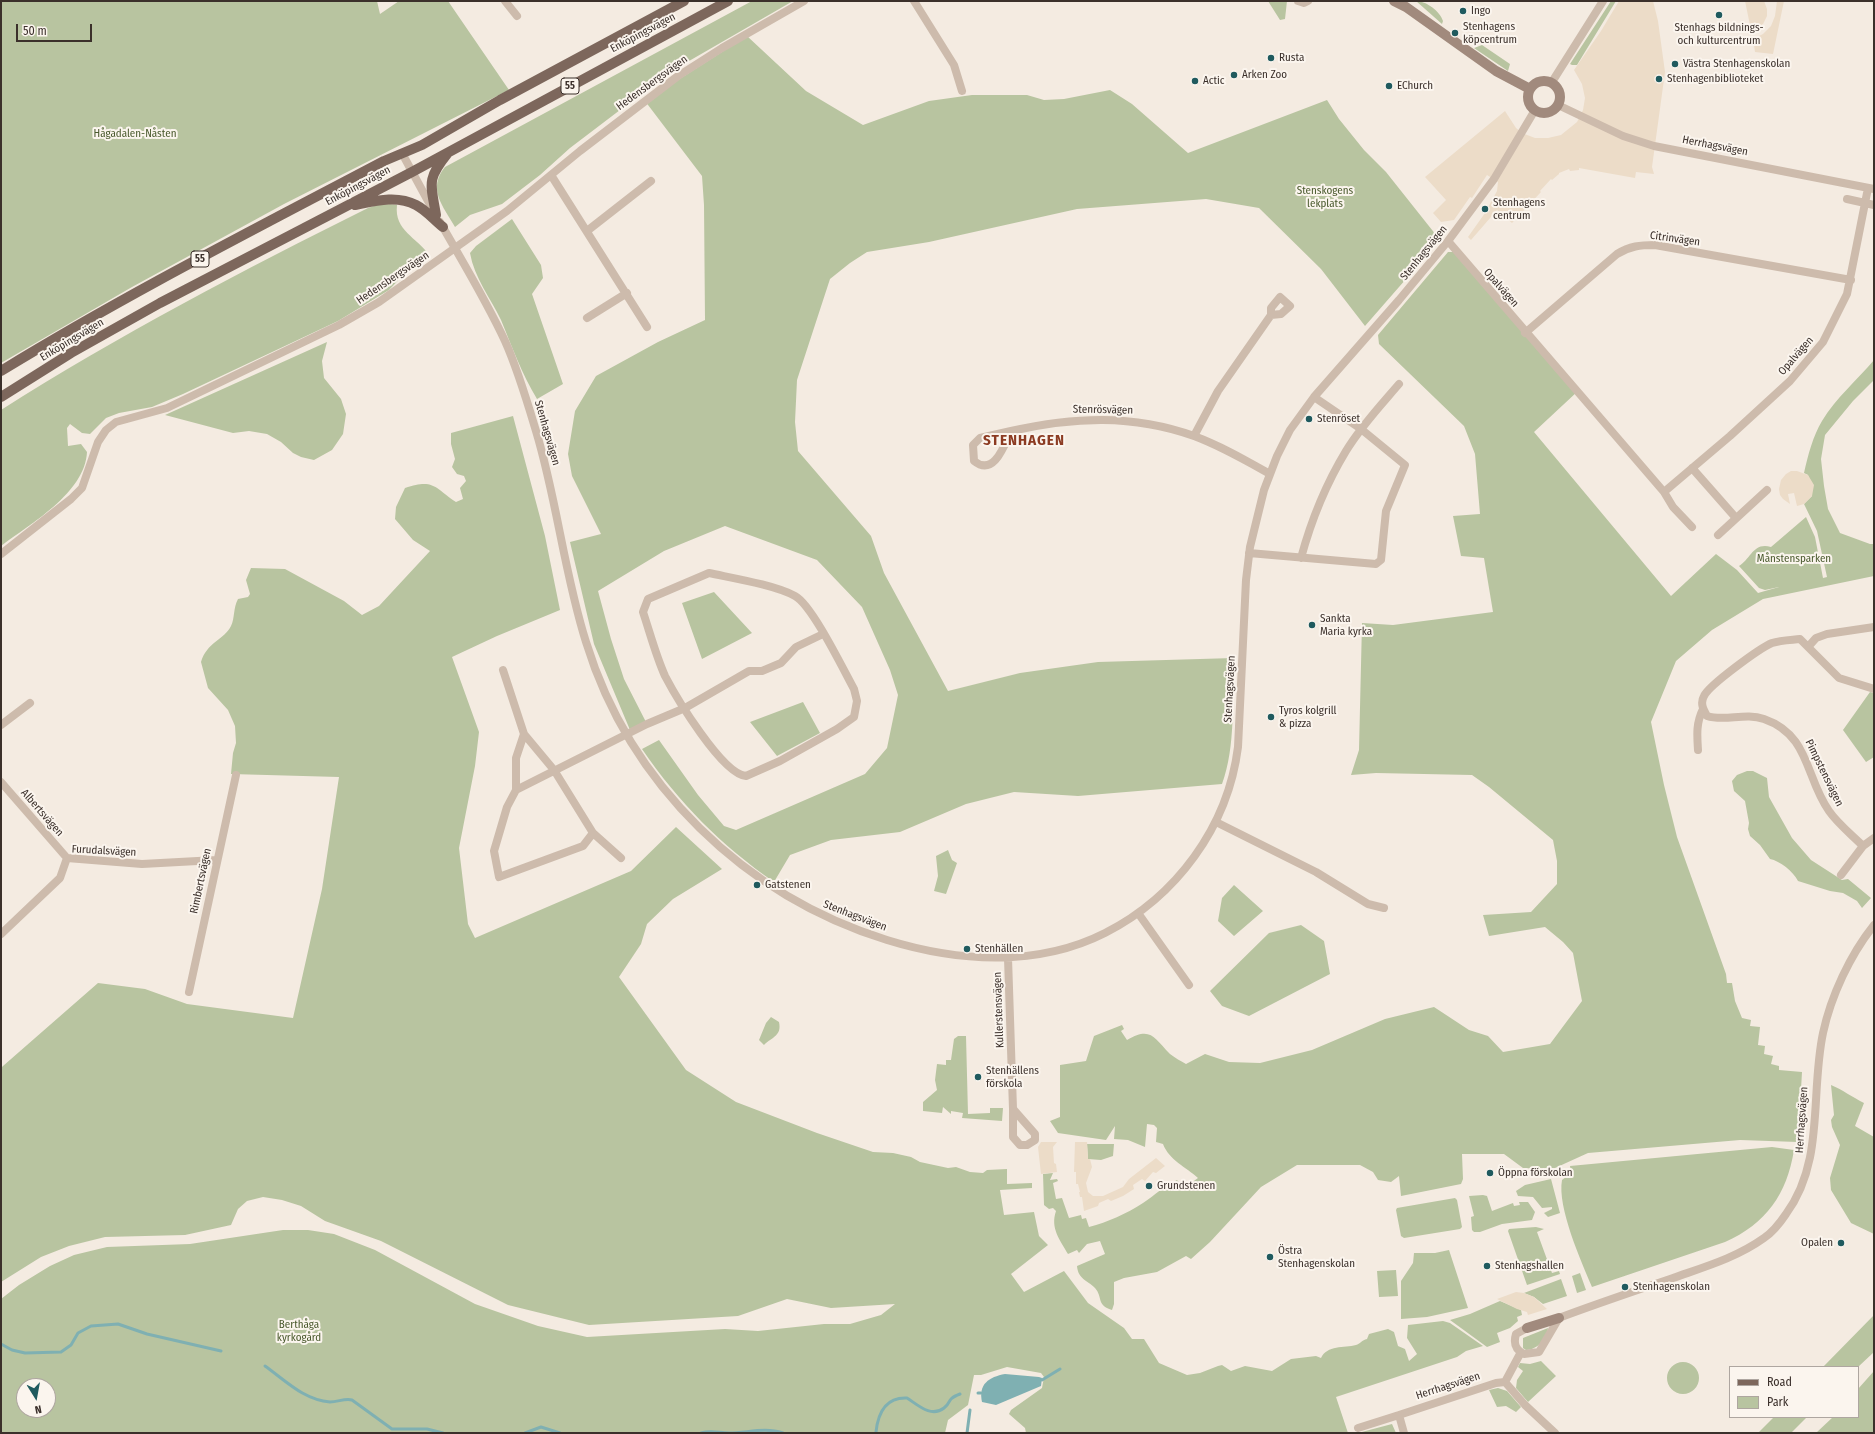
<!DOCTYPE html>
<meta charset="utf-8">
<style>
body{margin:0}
#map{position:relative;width:1875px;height:1434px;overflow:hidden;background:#f4ebe1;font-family:"Fira Sans Condensed",sans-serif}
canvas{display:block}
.frame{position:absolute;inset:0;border:2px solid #3b302b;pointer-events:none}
.legend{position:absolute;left:1729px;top:1366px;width:130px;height:52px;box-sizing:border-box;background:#fbf5ee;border:1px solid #aea6a0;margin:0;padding:5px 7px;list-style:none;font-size:12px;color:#3b302b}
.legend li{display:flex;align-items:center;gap:8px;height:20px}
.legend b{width:20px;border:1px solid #aea6a0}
.north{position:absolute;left:16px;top:1378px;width:40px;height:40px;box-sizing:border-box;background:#fbf5ee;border:1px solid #aea6a0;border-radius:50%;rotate:169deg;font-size:11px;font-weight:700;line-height:16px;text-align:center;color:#3b302b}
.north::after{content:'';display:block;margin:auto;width:14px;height:18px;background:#1f5a5e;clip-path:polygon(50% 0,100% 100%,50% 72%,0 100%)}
.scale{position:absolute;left:16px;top:24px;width:76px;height:18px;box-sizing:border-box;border:2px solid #3b302b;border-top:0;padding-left:5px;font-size:12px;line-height:14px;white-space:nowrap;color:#3b302b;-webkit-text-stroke:3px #fbf5ee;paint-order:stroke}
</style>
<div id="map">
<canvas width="1875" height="1434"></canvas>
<div class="frame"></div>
<ul class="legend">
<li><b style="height:5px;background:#7d675c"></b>Road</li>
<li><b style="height:11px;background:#b8c4a0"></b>Park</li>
</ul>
<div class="north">N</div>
<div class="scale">50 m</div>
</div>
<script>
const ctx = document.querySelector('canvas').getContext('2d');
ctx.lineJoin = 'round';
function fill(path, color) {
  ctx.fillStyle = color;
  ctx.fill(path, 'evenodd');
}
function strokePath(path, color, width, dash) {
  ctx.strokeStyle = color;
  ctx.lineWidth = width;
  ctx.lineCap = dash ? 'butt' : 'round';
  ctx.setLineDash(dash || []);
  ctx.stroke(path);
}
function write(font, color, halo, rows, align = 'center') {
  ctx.font = font + ' "Fira Sans Condensed",sans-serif';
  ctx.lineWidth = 4;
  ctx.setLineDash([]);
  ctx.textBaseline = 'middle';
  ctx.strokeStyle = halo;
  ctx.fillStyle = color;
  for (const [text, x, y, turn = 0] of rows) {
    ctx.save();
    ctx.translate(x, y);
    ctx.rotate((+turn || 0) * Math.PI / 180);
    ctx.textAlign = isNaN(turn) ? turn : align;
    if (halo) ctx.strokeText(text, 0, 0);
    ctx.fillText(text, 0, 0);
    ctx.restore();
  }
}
fill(new Path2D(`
 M1,1H377L380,14L399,1H448L509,90L284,204L132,287L1,363Z
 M752,1H793L670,72L570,148L540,175L502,204L470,215L455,227C443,206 427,189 445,167Z
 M1268,1H1287L1285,19L1280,20Z
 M1416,1C1426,1 1440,11 1443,21L1442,24Z
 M1611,1H1616L1577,65H1572L1570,64Z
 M747,36L806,91L863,125L929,101L972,95H1027L1044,100L1064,99L1110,90L1132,104L1188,153L1327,100L1339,119L1364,150L1386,172L1440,240L1365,326L1321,269L1259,208L1206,199L1077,209L929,242L867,252L850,263L830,279L797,380L795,422L798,451L871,536L884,573L948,691L1020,673L1098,662L1234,658C1232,698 1236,747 1222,784L1078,796L1014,792L966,804L900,832L831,840L790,855L774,882C721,845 679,803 642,749L659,740L698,795L724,826L736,830L865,774L887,748L898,695L890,670L862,607L817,560L725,526L664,551L598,591L611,639L624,679L647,724L630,730L594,644L570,542L601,534L572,476L568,454L575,411L596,376L658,342L705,320L704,205L702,176L645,101Z
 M1482,45L1510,64L1508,71L1474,48Z
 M390,204L397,205C394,231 417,237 429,255L409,269L389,290L338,321L183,394L152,407L119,413L106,418L90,434L82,433L70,424L67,428L68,446L81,444L87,452C85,493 30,524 1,546V410C119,335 243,270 368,208L377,205Z
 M512,219L541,265L543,278L532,294L563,384L537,399C522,374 512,347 501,320C491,299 474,277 470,253L476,246Z
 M1448,252H1456L1578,391L1534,432L1671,596L1716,554L1737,570L1758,593L1779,587L1765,590L1759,588L1739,566C1751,559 1753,542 1771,547L1806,517L1815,537L1823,578L1827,577L1817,531L1804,504L1812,496L1808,475L1804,473C1808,455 1813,436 1822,421C1836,398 1857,380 1874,360V380L1853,401L1825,435L1821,459L1824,486L1828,509L1840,533L1870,544H1874V576L1763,599L1712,630L1676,661L1651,722L1664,785L1677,837L1726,974L1727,983H1732L1735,1001L1742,1018L1751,1020L1750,1026L1760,1027L1758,1045L1765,1046L1764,1054L1773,1056L1771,1064L1779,1066V1070L1802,1072L1798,1142L1740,1140L1588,1153L1555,1168L1544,1169L1523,1168L1504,1154H1462L1463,1179L1461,1184L1401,1196L1399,1176L1391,1182L1378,1180L1373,1172L1360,1165H1297L1261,1187L1210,1242L1191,1259L1186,1256L1157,1272L1124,1278L1114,1282V1304L1112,1310C1096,1305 1103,1297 1095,1288C1087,1280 1078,1279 1077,1266L1105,1254L1100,1241L1087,1244L1079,1253L1077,1250L1068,1254C1060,1240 1050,1228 1056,1211L1053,1208L1049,1209L1044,1205L1043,1174L1053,1173L1050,1180L1057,1179L1058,1181L1053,1183L1056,1199L1062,1198L1069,1218L1081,1215L1082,1219L1086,1218L1089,1227C1108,1222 1126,1214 1143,1203C1155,1195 1164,1186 1177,1180L1184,1188L1198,1178C1186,1167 1169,1160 1163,1144L1156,1142L1157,1128L1154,1125L1147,1124L1145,1147L1128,1140L1114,1139L1115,1126L1106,1140L1058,1133L1050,1121L1060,1117V1065L1086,1061L1094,1036L1122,1025L1124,1029L1121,1031L1127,1040C1151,1026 1154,1038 1170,1054C1175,1058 1181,1061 1186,1064L1205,1054L1229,1062L1260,1063L1312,1050L1385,1019L1434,1007L1469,1030L1488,1036L1503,1052L1550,1044L1582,1001L1573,953L1563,942L1545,927L1489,936L1483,915L1531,912L1557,884V861L1553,840L1489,787L1472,775L1376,773L1351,775L1359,750L1362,623L1393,625L1493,612L1484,558L1461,556L1453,516L1480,514L1475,454L1464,426L1379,344L1378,335Z
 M327,342L322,361L324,378L341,399L346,414L343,434L332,450L314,460L301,457L293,453L281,442L267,434L249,431L233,433L165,415Z
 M513,416L545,536L560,610L497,636L452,657L479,732L475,766L459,848L468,924L475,938L631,871L676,827L722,869L673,899L647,924L641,944L619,977L686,1070L736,1102L817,1133L873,1152L893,1153L911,1157L920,1162L948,1168L956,1167L970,1172L983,1173L987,1170L1007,1169V1184L1032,1183V1188L1000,1190L1004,1215L1034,1212L1039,1236L1048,1245L1011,1274L1024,1292L1064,1271L1088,1303L1124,1328L1132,1339H1144L1159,1363L1187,1375L1200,1373L1218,1366L1222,1365L1231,1371L1245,1366L1272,1371L1291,1359L1316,1356L1321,1358C1327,1345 1344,1348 1356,1345C1360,1344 1362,1340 1367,1339L1369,1334L1388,1329L1394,1332L1398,1346L1405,1349L1409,1361L1417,1354L1407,1338L1408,1325L1443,1321L1450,1323L1483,1346L1466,1351L1457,1357L1336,1397L1348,1433H1026L1025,1428L1009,1414L1011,1410L1042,1388L1044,1377L1041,1373L1007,1367L981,1375H974L968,1405L948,1420L945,1433H1V1299L19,1285L50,1266L74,1255L107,1247L190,1244L283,1230H308L334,1234L375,1250L475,1304L538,1326L587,1337L725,1329L758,1331L824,1324H850L881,1315L895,1304L831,1308L787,1299L738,1316L589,1325L508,1305L381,1241L325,1221L301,1206L282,1200L263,1197L247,1201L238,1209L231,1225L185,1235L105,1237L69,1246L41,1257L1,1282V1068L3,1066L98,983L145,989L187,1004L293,1018L322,889L339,777L231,774L233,753L236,743L235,726L228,710L208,688L201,662C207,642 224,640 231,626C235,618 233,608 238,599L248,597L250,594L246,580L251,568L285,569L344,601L362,615L379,606L430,551L413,540L395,519L396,507L405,488C434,478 435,488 456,502L463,499L460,488L466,481L464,476L457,474L452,467L455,459L451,444V433ZM24,1386H48V1410H24Z
 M714,592L752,633L702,659L682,603Z
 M1870,692L1874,693V757L1866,762L1843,730Z
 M803,702L820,733L777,756L750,722Z
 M1747,771H1753L1767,778L1769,797L1792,838L1811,860L1842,880L1848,879L1871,898L1862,908L1857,901L1843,893L1830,891L1798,881C1793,871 1780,861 1770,859L1760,845L1750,836L1748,829L1749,823L1745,801L1734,791L1732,781L1737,775Z
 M948,850L952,860L957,863L946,894L934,891L938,876L936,856Z
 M1234,885L1263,911L1234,936L1218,921L1222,898Z
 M1301,925L1324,941L1330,974L1249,1016L1222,1006L1210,991L1269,933Z
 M771,1017L779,1022C782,1036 772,1037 764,1045L759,1040L766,1023Z
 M958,1036H966L968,1114L990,1113V1108H1003L1002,1121L962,1118L963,1113L951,1111V1114L943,1107L942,1113L923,1111V1102L937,1090L935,1080L937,1064L946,1065V1060H951L954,1039Z
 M1831,1085C1843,1090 1852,1097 1864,1103L1855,1126L1874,1137V1234L1851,1223L1831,1190L1830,1178L1840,1145L1832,1127L1831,1120L1834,1115Z
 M1087,1144H1114L1113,1156L1101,1160L1088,1159Z
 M1772,1147L1794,1150C1787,1194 1766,1224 1725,1242L1592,1287C1581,1261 1557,1207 1562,1180L1566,1177H1572L1570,1166Z
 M1551,1179L1560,1213L1548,1217L1544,1213L1552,1209V1207L1542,1208L1533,1197L1518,1196L1516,1191L1525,1185Z
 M1483,1195L1487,1196L1492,1211L1513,1203L1514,1206L1520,1205L1519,1202H1528L1535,1212L1532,1220L1502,1224L1480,1232H1474L1472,1230L1471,1217L1474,1216L1469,1196Z
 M1455,1198L1457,1200L1462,1227L1460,1229L1404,1238L1401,1236L1396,1210L1397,1208Z
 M1536,1227L1544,1229L1537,1232L1552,1273L1559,1271L1560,1274L1527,1285L1508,1231L1509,1229Z
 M1449,1250L1468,1308L1427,1317L1401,1319V1281L1413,1263L1414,1253H1435Z
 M1396,1270L1398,1296L1379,1297L1377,1271Z
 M1580,1273L1586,1290L1577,1293L1572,1276Z
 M1561,1279L1567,1296L1543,1304L1534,1297L1524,1293Z
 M1500,1301L1521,1310L1522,1315L1517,1317L1518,1321L1510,1328L1497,1333L1500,1342L1487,1347L1450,1320L1470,1314Z
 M1874,1315V1352L1858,1367H1823Z
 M1548,1328C1547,1339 1537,1350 1526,1350L1523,1348V1338Z
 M1541,1361L1556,1376L1528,1402L1516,1388L1517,1380L1523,1371L1518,1367L1520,1363L1530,1364Z
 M1667 1378a16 16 0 1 1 32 0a16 16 0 1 1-32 0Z
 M1874,1371V1433H1816L1833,1417H1858V1389Z
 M1498,1388L1507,1391L1521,1407L1516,1412L1506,1406L1497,1407L1489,1390Z
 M1774,1417H1807L1791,1433H1758Z
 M1392,1424L1396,1433H1358Z`), '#b8c4a0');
fill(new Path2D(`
 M1619,1H1653L1658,21L1665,72L1652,167L1654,174L1636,172L1635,178L1579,168V170L1570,171L1569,169L1559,173V174L1552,180L1551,179L1540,191L1541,192L1512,223L1497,210L1471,240L1468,237L1485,213L1497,191L1498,182L1487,175L1472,198L1470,197L1454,220L1441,222L1433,213L1446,200L1425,177L1505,111L1516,128L1522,133L1535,138H1548L1561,135L1577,122L1583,110L1585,98L1582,84L1574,70L1601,31Z
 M1745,1H1764L1767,9V16L1763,24L1751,30Z
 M1777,1H1784L1773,54L1755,52L1753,39L1763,34L1771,26L1775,16Z
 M1791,471H1797L1808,475L1814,485L1812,496L1804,504L1797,506L1794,493L1788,494L1790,504L1783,499L1780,495L1779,489L1781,480L1786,474Z
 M1041,1142H1057L1053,1147L1054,1163L1056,1164L1057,1172L1041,1174L1038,1147Z
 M1075,1142H1087L1088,1159H1090L1092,1167L1086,1183L1088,1192L1093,1196H1103L1123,1187L1129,1179L1156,1158L1165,1166L1156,1173L1153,1172L1145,1181L1142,1179L1133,1185L1134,1189L1123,1196L1111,1201L1108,1199L1099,1203L1098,1206L1084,1211L1082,1197H1080L1079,1192H1080L1078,1184H1076V1172H1074Z
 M1516,1292L1524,1293L1534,1297L1547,1309L1528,1315L1527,1312L1517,1309L1497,1299Z`), '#ecdcc8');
fill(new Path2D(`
 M1005,1374L1039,1377L1042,1378L1041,1386L996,1405L982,1402C978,1384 989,1377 1005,1374Z`), '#7fb0b2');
strokePath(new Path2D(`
 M1,1344L12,1350L25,1353L61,1352L71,1345L78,1333L91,1326L118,1324L147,1334L221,1351
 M265,1366C286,1381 304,1400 330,1402C338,1402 345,1398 352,1400L392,1429H427L443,1433
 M1042,1380L1060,1369
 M978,1393H981
 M876,1432C878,1413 886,1397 907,1398C918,1405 931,1418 944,1408C953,1401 945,1400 960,1394
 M525,1433L541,1427L560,1433
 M701,1433C711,1430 719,1433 729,1433C747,1433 765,1427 783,1433
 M967,1433L970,1410`), '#7fb0b2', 3);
strokePath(new Path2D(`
 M505,1L517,16
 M914,1L954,65L962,91
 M1298,1L1304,3L1308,1
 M1552,82L1603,1
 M1558,105L1623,136L1654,146L1874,189
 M403,155L434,212
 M551,175L647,327
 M1847,199L1874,205
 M440,222C462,261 486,300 505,341C518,370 527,401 536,431C557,500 564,573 586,642C630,785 745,896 887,940C958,962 1038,967 1105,933C1176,897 1228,827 1238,747L1246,580L1250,547L1264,490L1277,456L1290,430L1314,397L1399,300L1448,241L1494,179L1535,110
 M587,231L651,181
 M1448,241L1664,492L1673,507L1692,527
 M587,318L627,293
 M1525,333L1617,254C1630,246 1640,245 1655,245L1851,280
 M1011,431L980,438L973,445L974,461C994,477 1004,446 1011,431C1074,417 1132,414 1194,436C1221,446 1245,460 1270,474
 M1194,436L1218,391L1271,315L1281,314L1290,306L1280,297L1271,308V315
 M1692,468L1736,518
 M1664,492L1730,436L1790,381L1823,342L1847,294L1868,188
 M1718,535L1767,490
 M1249,553L1376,564L1381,560L1386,511L1405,465L1361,429L1314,397
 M1,554L71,499L82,488L98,442L106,430L116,422L167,408L339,325L379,302L507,211L580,151L678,76L722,48L804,1
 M1301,558C1311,521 1326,484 1346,451C1361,426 1381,405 1399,384
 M709,573C732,578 775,585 795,596C812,605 843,669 854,689L857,701L854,717L837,729L780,761L746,776C722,774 676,697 665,676C656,656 650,633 643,612L648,599Z
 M1808,647L1816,638L1827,634L1874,627
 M503,670L524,734L554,770L593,833L583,846L499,877L494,851L507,807L516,790L647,724L685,708L749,671H762L781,663L796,647L823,634
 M1874,689L1839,678L1800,639C1791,640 1781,640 1772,643C1760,648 1709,685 1704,696C1700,703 1703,709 1707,716C1725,722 1745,712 1764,719C1810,735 1805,777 1829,811C1838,824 1852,835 1863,846L1874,838
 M1,725L30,703
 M1698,750C1697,735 1696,723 1703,709
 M1,782L67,858
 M516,790V758L524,734
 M1216,822L1316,872L1368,904L1384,908
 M593,833L621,858
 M1841,875L1863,846
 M1138,913L1189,985
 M1,934L60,878L67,858L142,864L216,860
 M1008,958L1013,1109L1035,1134V1140L1027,1145H1020L1013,1137V1109
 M189,992L236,775
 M1527,1328L1516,1334C1513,1344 1516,1350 1524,1354L1539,1352L1559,1318C1596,1304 1635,1291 1673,1278C1704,1267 1736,1258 1764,1238C1773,1232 1780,1223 1786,1214C1825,1161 1810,1094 1823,1033C1831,996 1850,955 1874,925
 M1505,1382L1525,1405L1555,1433
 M1358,1428L1399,1415
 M1404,1433L1399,1415L1496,1383L1505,1382L1521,1352`), '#cdbbac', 8);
strokePath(new Path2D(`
 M1394,1L1406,7L1496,71L1530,89
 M1528 97a16 16 0 1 1 32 0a16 16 0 1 1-32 0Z
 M1527,1328L1559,1318`), '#a18a7d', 10);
strokePath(new Path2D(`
 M355,205C375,201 397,195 416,205C426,210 434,220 443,227
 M436,215C431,184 426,180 447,154
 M1,371C125,295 255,229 384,161L422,145L500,100L684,1
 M1,397L71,353L160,303L412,172L728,1`), '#7d675c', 10);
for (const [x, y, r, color] of [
 [1463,11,4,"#1f5a5e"],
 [1719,15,4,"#1f5a5e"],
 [1455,33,4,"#1f5a5e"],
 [1271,58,4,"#1f5a5e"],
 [1675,64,4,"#1f5a5e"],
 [1234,75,4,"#1f5a5e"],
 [1659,79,4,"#1f5a5e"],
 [1195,81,4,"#1f5a5e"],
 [1389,86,4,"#1f5a5e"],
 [1485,209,4,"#1f5a5e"],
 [1309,419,4,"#1f5a5e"],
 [1312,625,4,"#1f5a5e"],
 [1271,717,4,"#1f5a5e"],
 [757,885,4,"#1f5a5e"],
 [967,949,4,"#1f5a5e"],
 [978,1077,4,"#1f5a5e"],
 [1490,1173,4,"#1f5a5e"],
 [1149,1186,4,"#1f5a5e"],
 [1841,1243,4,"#1f5a5e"],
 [1270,1257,4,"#1f5a5e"],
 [1487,1266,4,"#1f5a5e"],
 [1625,1287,4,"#1f5a5e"]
]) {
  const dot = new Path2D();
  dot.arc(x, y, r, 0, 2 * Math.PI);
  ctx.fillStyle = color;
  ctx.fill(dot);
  strokePath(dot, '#fbf5ee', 1.5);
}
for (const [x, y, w] of [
 [570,86,18],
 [200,259,18]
]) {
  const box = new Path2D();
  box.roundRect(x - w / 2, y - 8, w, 16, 3);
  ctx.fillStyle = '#fbf5ee';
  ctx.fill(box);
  strokePath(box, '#3b302b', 1);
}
write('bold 10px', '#3b302b', null, [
 ["55",570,86],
 ["55",200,259]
]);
write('11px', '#3b302b', '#fbf5ee', [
 ["Ingo",1471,11],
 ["Stenhagens",1463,27],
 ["köpcentrum",1463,40],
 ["Stenhags bildnings-",1719,28,"center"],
 ["och kulturcentrum",1719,41,"center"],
 ["Rusta",1279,58],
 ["Västra Stenhagenskolan",1683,64],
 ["Arken Zoo",1242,75],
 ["Stenhagenbiblioteket",1667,79],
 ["Actic",1203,81],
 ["EChurch",1397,86],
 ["Stenhagens",1493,203],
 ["centrum",1493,216],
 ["Stenröset",1317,419],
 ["Sankta",1320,619],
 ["Maria kyrka",1320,632],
 ["Tyros kolgrill",1279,711],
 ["& pizza",1279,724],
 ["Gatstenen",765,885],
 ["Stenhällen",975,949],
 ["Stenhällens",986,1071],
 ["förskola",986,1084],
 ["Öppna förskolan",1498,1173],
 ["Grundstenen",1157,1186],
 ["Opalen",1833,1243,"right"],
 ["Östra",1278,1251],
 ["Stenhagenskolan",1278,1264],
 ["Stenhagshallen",1495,1266],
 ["Stenhagenskolan",1633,1287]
], 'left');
write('11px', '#3b302b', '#fbf5ee', [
 ["Enköpingsvägen",643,33,-28],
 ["Hedensbergsvägen",652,83,-36],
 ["Herrhagsvägen",1715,146,11],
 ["Enköpingsvägen",358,186,-28],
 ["Citrinvägen",1675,239,8],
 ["Stenhagsvägen",1424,253,-51],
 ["Hedensbergsvägen",393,278,-34],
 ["Opalvägen",1501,288,49],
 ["Enköpingsvägen",72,340,-31],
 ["Opalvägen",1796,356,-49],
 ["Stenrösvägen",1103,410,1],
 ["Stenhagsvägen",547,433,74],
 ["Stenhagsvägen",1230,689,-87],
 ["Pimpstensvägen",1824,773,64],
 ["Albertsvägen",42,813,49],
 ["Furudalsvägen",104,851,3],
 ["Rimbertsvägen",201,881,-78],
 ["Stenhagsvägen",855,916,21],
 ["Kullerstensvägen",999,1010,-92],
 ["Herrhagsvägen",1802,1120,-86],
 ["Herrhagsvägen",1448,1386,-18]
]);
write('11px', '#4a5a2e', '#fbf5ee', [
 ["Hågadalen-Nåsten",135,134],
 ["Stenskogens",1325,191],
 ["lekplats",1325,204],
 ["Månstensparken",1794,559],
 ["Berthåga",299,1325],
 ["kyrkogård",299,1338]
]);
ctx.letterSpacing = '1px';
write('bold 15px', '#8c3b22', '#fbf5ee', [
 ["STENHAGEN",1024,441]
]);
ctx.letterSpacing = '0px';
</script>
